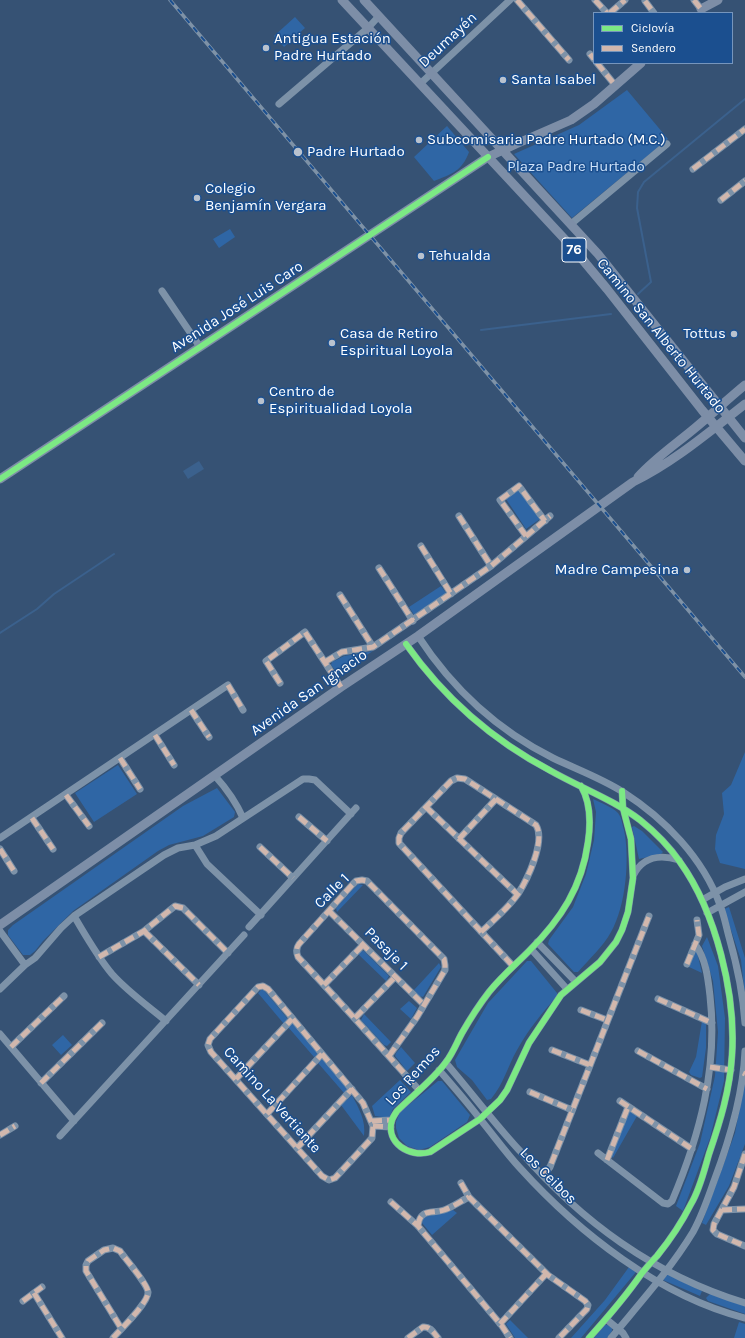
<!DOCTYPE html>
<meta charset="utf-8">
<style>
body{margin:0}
#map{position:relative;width:745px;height:1338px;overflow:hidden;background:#365274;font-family:Karla,sans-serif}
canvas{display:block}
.legend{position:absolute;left:593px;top:12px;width:140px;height:52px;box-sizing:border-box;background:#1b4f8f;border:1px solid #7695bc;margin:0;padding:5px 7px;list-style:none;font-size:12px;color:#fff}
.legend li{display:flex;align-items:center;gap:8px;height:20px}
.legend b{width:20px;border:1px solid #7695bc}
</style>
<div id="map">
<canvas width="745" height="1338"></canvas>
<ul class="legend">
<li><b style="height:5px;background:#7ce984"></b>Ciclovía</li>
<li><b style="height:5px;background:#d1b7ad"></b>Sendero</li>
</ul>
</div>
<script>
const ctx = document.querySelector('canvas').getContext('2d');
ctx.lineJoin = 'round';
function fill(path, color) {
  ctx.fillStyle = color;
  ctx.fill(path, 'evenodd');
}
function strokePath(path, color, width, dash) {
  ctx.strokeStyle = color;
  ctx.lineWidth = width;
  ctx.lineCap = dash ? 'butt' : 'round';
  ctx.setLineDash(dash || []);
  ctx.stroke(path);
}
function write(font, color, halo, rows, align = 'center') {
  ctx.font = font + ' Karla,sans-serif';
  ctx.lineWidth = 3;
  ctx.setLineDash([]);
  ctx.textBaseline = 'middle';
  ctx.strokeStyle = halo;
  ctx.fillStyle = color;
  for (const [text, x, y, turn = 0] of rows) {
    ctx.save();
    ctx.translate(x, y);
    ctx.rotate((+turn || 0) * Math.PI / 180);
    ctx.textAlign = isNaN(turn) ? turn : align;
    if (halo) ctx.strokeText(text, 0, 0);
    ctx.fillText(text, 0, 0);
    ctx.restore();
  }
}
fill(new Path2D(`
 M295,17L305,28L284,47L274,36Z
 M627,90L668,139L572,218L514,154L579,125Z
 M447,126L469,152C462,171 452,174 434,181L414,157Z
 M230,229L235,237L219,248L213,239Z
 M519,490L540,519L526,529L506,499Z
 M441,586L446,593L414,615L409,607Z
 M373,651L338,674L331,665L332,662L344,656Z
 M745,752V869L720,863L715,849L716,835L724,814L722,793L731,785Z
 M118,765L137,794L94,822L75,793Z
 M217,788L235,812L234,817L203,836L169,845L158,851L73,911L43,941L35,951L30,955H23L8,935V930L13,925L183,806Z
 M593,799C601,803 612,807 618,813C622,818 622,824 624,830C630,858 626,906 611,932C603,947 589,959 578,972H574L548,944L549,940L573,907L586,874L594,840L596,812Z
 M634,826L642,831L663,852L661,854L639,859L632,827Z
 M358,884L363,885L337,912L336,908Z
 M729,907L745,958V996L741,960L724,909Z
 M707,937L718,966L725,1018L724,1081L710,1138L683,1211L676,1206L700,1143L715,1076L718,1032L713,981L702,946Z
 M696,950L697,952L702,973L689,967Z
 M361,951H364L389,976L386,981L358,954Z
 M527,961H531L557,993V996C542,1013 528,1030 517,1050C507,1068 504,1083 491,1099L487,1100L472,1080L457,1067L455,1060L488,1003Z
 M439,963L441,967L423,997L419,996L414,990Z
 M261,990H264L287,1018V1021L284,1024L258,993Z
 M409,1001L417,1008L411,1019L400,1009Z
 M364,1014L391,1042L387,1046L384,1045L361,1020Z
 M702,1021L706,1023V1048L702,1077L700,1078L691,1075L689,1072L696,1057Z
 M291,1023L294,1024L317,1052V1055L314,1057L288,1027Z
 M63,1035L72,1045L61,1055L52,1045Z
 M401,1047L415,1063L407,1071L395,1056L396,1053Z
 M321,1059H324L347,1088V1090L344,1093L318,1063Z
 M745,1079V1144L729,1186L706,1225L702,1223L735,1133Z
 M400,1080L411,1092L393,1109L389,1118L375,1116L372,1106Z
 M438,1081H442L470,1115L467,1122L430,1147L419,1150L407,1146L399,1138L396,1128V1122L400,1112Z
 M352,1095C359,1109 366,1120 364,1136L341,1105Z
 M629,1112H633L637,1116L613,1158L611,1155Z
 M453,1210L457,1213L432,1235L422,1223L424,1217Z
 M629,1267L636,1272L581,1338H571L605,1300Z
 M667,1274L702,1291L700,1296L663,1280Z
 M710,1294L745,1306V1314L708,1301L706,1298Z
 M510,1320L528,1338H515L506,1324Z
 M739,1322L745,1324V1338H734Z
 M605,1325H608L612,1328V1331L607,1338H594Z`), '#2f66a5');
fill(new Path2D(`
 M199,461L204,469L188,479L183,471Z`), '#3b618d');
strokePath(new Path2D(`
 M638,294L651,282L637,208L638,192L644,182L745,99
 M481,330L611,314
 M0,633L37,609L54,594L114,554`), '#3b618d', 2);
strokePath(new Path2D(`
 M517,0L569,60
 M595,0L607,13
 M694,0L701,9
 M645,1L654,13
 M610,13L625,0
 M590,54L594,59
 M597,63L615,85
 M421,83L510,0
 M279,104L368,28L379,16
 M693,169L745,129
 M721,200L745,181
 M571,224L667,144
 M162,291L200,347
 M459,516L491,566
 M526,536L500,500L519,486L545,521
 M421,546L451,594
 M379,568L413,621
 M340,595L373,647
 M418,636C452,688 497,730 553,758C576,769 601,778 623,792C665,819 703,858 720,905C724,915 726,926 729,937C737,965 743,993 745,1023
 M406,644C444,698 492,740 551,771C581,788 612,799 640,820C655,832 669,846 680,862C716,912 736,994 732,1055C730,1090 720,1122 709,1154C704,1171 700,1189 691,1204C682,1222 670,1240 657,1256C652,1261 647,1267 642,1273C626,1296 608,1317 589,1338
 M325,662L342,652L373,647L491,566L550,516
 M280,683L266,661L305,632L341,687
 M191,710L209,737
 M155,735L174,765
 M120,758L140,789
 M215,776C227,789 236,802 243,818
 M581,786C591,803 591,822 588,842C582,887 561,919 529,951C515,965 501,977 489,992C479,1005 470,1019 462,1033C457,1042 453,1053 446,1062C434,1079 412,1096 397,1111C395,1114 393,1117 392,1120C385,1143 410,1158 430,1152L480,1119L500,1100L507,1090L529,1043L561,995L600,962L616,942L622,930L628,912L633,878L631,839L623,808L622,791
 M66,795L89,826
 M426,807L517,894
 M299,817L327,841
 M32,818L53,849
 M0,838L228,685L243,710
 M459,839L496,799
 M195,845L207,864L261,915
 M260,847L293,878
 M0,849L14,871
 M633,876C642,857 660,854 679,860
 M702,900L725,887L745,879
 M329,911L424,1005
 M707,913L745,892
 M74,916C86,936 97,956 112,974C127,991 148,1006 166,1021
 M249,927L356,808
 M0,931L25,965
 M144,931L199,985
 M481,932C494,920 508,908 518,894C527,880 546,841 536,825L465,779L457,778L451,781L401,833L399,838V843L513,966
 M537,942L576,982
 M531,949L567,989
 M99,957L144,931L175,906L183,908L228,953
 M687,964L699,935L697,920
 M324,985L363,945
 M263,986L268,989L363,1103L373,1126L372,1138L335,1178L329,1180L322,1176L211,1052L208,1045L210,1039L258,987Z
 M0,989L25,965L35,958L61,928L74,916L164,855L178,848L195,845L216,836L303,779H309L315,780L351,814
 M658,999L712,1023
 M581,1010L607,1020
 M355,1018L395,977
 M0,1034L74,1121
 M11,1047L64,996
 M552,1050L590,1065
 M638,1051L707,1089
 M389,1056L417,1017L445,970V965L444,959L367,881L362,880L356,881L352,885L299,944C296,948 296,952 298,957C339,1001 379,1045 419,1090
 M446,1063C471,1092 494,1123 520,1151C582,1222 654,1275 745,1303
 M710,1067L731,1070
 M439,1070C453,1086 467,1102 480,1119C494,1136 506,1153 520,1168C579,1233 659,1296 745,1318
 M236,1079L292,1019
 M41,1083L102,1023
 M530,1092L572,1110
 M620,1101L692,1149
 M267,1114L322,1054
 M372,1121L392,1120
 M373,1126L391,1127
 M0,1135L15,1126
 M60,1136L244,935
 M297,1148L352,1089
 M598,1153L663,1203L668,1204L672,1201C700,1135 718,1067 710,996C708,978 706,959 695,944
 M745,1154L734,1187L714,1224L713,1230L717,1234L745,1246
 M607,1160L628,1107
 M543,1176L550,1167L649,916
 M461,1183L469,1197L548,1275L585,1301L588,1305L587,1309L559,1338
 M391,1202L418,1226L502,1326L510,1338
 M722,1210L745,1209
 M418,1226C420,1208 432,1214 444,1210C453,1207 461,1201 469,1197
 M34,1293L62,1338
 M23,1301L42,1287
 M606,1319L623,1333L626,1338
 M500,1324L546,1274
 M113,1338C120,1330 149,1302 148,1292C147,1283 126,1260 120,1251L113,1248L104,1250L88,1261L86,1265V1271L121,1328
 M408,1338L423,1327C430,1326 434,1333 438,1338
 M611,1338C639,1304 670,1270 693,1232C702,1216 708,1198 714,1181C730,1139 743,1096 745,1051`), '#7d92a8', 7);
strokePath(new Path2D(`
 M342,0L572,247L607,289L702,410L745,461
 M364,0L598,254L745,438
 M701,9L718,0
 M638,477C655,458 676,444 695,428C712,414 728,399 745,385
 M0,479L488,157L516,144L571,120L594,104L641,63
 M0,925L341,687L418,636L633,482C674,462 709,432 745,404`), '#7d8ea7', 9);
const rail = new Path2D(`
 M170,0L745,677`);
strokePath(rail, '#7e92a7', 3.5);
strokePath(rail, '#1b4f8f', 2, [6]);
strokePath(new Path2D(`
 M517,0L569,60
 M595,0L607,13
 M694,0L701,9
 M645,1L654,13
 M610,13L625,0
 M590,54L594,59
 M597,63L615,85
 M693,169L745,129
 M721,200L745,181
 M459,516L491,566
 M526,536L500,500L519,486L545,521
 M421,546L451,594
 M379,568L413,621
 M340,595L373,647
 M325,662L342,652L373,647L491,566L550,516
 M280,683L266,661L305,632L341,687
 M228,685L243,710
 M191,710L209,737
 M155,735L174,765
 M120,758L140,789
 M66,795L89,826
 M426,807L517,894
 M299,817L327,841
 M32,818L53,849
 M459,839L496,799
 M260,847L293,878
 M0,849L14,871
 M329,911L424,1005
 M144,931L199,985
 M481,932C494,920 508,908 518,894C527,880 546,841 536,825L465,779L457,778L451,781L401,833L399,838V843L513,966
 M99,957L144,931L175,906L183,908L228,953
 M687,964L699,935L697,920
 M324,985L363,945
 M263,986L268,989L363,1103L373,1126L372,1138L335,1178L329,1180L322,1176L211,1052L208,1045L210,1039L258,987Z
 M658,999L712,1023
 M581,1010L607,1020
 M355,1018L395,977
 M11,1047L64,996
 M552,1050L590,1065
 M638,1051L707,1089
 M389,1056L417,1017L445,970V965L444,959L367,881L362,880L356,881L352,885L299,944C296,948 296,952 298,957C339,1001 379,1045 419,1090
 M710,1067L731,1070
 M743,1073L745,1074
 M236,1079L292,1019
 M41,1083L102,1023
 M530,1092L572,1110
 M620,1101L692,1149
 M267,1114L322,1054
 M372,1121L392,1120
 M373,1126L391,1127
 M0,1135L15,1126
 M297,1148L352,1089
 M745,1154L734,1187L714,1224L713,1230L717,1234L745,1246
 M607,1160L628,1107
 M543,1176L550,1167L649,916
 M461,1183L469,1197L548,1275L585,1301L588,1305L587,1309L559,1338
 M391,1202L418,1226L502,1326L510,1338
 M722,1210L745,1209
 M418,1226C420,1208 432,1214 444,1210C453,1207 461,1201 469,1197
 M34,1293L62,1338
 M23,1301L42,1287
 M500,1324L546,1274
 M113,1338C120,1330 149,1302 148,1292C147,1283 126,1260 120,1251L113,1248L104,1250L88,1261L86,1265V1271L121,1328
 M408,1338L423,1327C430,1326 434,1333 438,1338`), '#d1b7ad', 5, [10, 5]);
strokePath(new Path2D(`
 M0,479L488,157
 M406,644C444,698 492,740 551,771C581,788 612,799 640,820C655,832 669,846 680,862C716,912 736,994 732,1055C730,1090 720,1122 709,1154C704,1171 700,1189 691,1204C682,1222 670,1240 657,1256C652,1261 647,1267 642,1273C626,1296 608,1317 589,1338
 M581,786C591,803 591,822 588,842C582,887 561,919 529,951C515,965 501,977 489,992C479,1005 470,1019 462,1033C457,1042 453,1053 446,1062C434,1079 412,1096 397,1111C395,1114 393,1117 392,1120C385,1143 410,1158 430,1152L480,1119L500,1100L507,1090L529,1043L561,995L600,962L616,942L622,930L628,912L633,878L631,839L623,808L622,791`), '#7ce984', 6);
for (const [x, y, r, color] of [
 [266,48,4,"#b9c2ce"],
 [503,80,4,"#b9c2ce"],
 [419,140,4,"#b9c2ce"],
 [298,152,5,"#b9c2ce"],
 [197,198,4,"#b9c2ce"],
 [421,256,4,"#b9c2ce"],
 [734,334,4,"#b9c2ce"],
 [332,343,4,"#b9c2ce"],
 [261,401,4,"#b9c2ce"],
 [687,570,4,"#b9c2ce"]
]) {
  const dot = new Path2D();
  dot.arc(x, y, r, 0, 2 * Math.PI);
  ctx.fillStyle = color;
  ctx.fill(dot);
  strokePath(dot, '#1b4f8f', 1.5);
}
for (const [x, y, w] of [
 [574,250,24]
]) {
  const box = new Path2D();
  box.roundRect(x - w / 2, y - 12, w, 24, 3);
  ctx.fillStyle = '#1b4f8f';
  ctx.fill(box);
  strokePath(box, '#fff', 1);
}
write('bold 14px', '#fff', null, [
 ["76",574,250]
]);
write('15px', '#fff', '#1b4f8f', [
 ["Antigua Estación",274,39],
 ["Padre Hurtado",274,56],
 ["Santa Isabel",511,80],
 ["Subcomisaria Padre Hurtado (M.C.)",427,140],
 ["Padre Hurtado",307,152],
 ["Colegio",205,189],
 ["Benjamín Vergara",205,206],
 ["Tehualda",429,256],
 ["Casa de Retiro",340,334],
 ["Espiritual Loyola",340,351],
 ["Tottus",726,334,"right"],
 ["Centro de",269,392],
 ["Espiritualidad Loyola",269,409],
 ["Madre Campesina",679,570,"right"]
], 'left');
write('15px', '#fff', '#1b4f8f', [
 ["Deumayén",448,40,-43],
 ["Avenida José Luis Caro",237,307,-33],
 ["Camino San Alberto Hurtado",661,336,51],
 ["Avenida San Ignacio",309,693,-35],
 ["Calle 1",332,891,-45],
 ["Pasaje 1",386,949,45],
 ["Los Remos",413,1076,-48],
 ["Camino La Vertiente",272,1100,48],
 ["Los Ceibos",548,1176,45]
]);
write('15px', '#cfe3fa', '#1b4f8f', [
 ["Plaza Padre Hurtado",576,167]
]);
</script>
